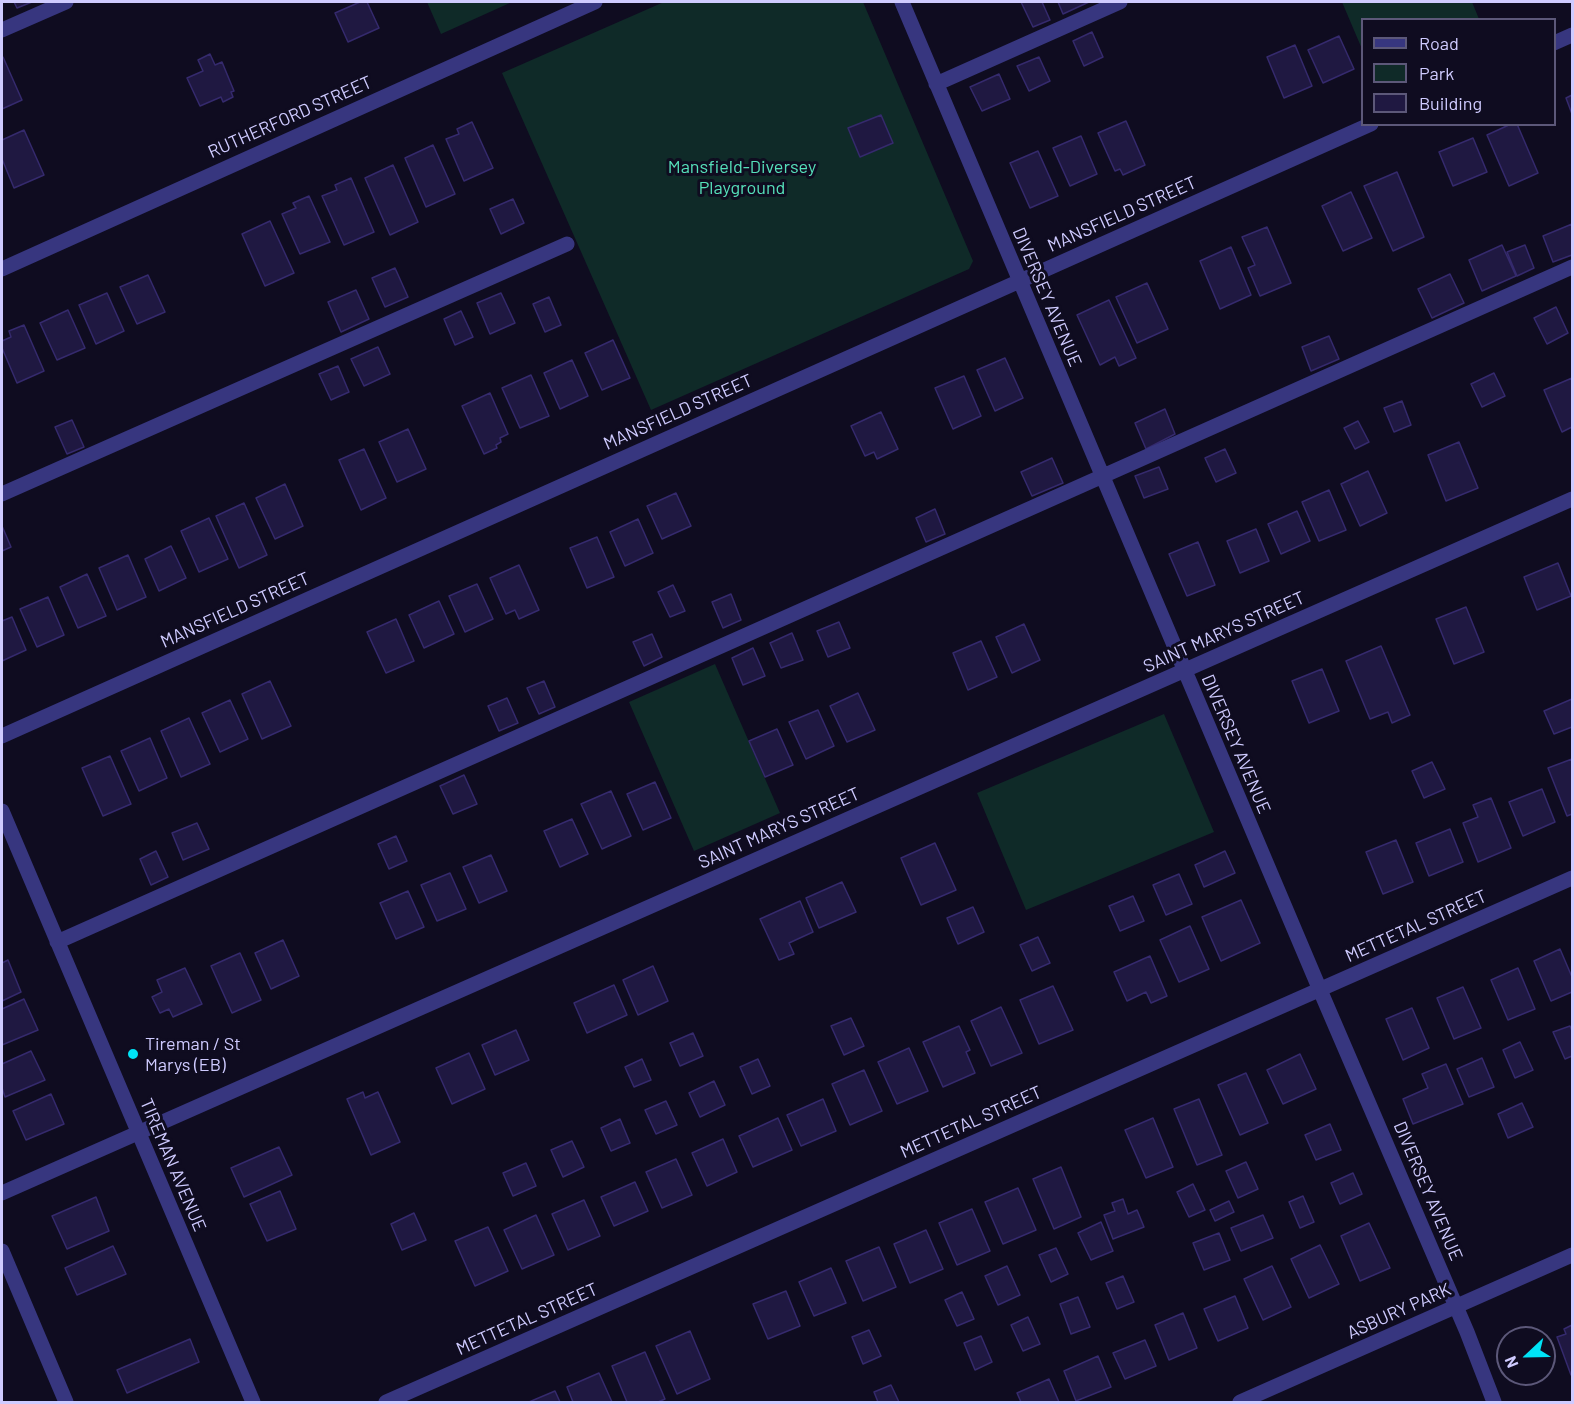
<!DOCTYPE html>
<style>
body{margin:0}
#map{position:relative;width:1574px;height:1404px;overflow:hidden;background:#0f0c20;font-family:Barlow,sans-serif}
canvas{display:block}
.frame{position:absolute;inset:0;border:3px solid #cfcbff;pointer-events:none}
.legend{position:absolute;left:1361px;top:18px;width:195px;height:108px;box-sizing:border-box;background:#0f0c20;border:2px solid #5c5879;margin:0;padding:8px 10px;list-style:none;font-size:18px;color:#cfcbff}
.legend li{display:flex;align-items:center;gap:12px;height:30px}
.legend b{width:30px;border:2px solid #5c5879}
.north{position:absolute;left:1496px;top:1326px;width:60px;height:60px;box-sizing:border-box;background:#0f0c20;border:2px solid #5c5879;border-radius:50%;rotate:248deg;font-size:16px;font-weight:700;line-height:24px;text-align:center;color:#cfcbff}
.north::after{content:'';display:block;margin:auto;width:21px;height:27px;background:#00e3f6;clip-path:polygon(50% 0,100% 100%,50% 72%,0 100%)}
</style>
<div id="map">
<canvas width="1574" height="1404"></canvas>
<div class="frame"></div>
<ul class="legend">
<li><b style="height:8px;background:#37367f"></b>Road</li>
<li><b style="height:16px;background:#0f2a28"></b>Park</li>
<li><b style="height:16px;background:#1f1841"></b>Building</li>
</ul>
<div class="north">N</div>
</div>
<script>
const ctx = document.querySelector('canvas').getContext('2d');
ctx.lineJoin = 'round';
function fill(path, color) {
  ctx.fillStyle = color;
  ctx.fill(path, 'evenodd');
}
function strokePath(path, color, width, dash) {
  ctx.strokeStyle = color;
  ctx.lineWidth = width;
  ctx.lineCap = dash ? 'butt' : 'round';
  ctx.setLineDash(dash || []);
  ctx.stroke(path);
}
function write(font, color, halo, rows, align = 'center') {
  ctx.font = font + ' Barlow,sans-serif';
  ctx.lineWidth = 6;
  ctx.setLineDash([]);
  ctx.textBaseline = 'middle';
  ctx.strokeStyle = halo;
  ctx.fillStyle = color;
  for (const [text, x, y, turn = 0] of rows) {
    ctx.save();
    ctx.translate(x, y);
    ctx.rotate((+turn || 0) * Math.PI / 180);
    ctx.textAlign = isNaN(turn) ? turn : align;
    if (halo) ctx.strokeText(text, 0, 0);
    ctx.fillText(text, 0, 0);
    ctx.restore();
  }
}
fill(new Path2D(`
 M427,2H512L441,34Z
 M664,2H863L973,261L969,269L651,410L502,73Z
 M1342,2H1472L1479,19L1362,20V49Z
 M715,664L780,813L694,851L629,702Z
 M1164,714L1214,832L1026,910L977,793Z`), '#0f2a28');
const building = new Path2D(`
 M14,2H32L17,8Z
 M360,2H367L379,28L348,42L335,13Z
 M1021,2H1042L1050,20L1033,27Z
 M1058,2H1089L1063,14Z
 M1092,32L1103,57L1084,66L1073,41Z
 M1339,36L1354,69L1323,83L1308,50Z
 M1295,45L1312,86L1284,98L1267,57Z
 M210,54L215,65L222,62L234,91L231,92L233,97L223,102L221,97L200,106L187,78L203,71L198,60Z
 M2,57H3L22,100L2,109Z
 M1039,57L1050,81L1029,91L1017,66Z
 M999,74L1010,99L982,111L970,87Z
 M1572,95V114L1566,98Z
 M881,115L893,143L860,157L848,128Z
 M1126,121L1145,165L1123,175L1120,169L1115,171L1098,133Z
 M472,122L493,168L464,181L446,139L459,134L457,129Z
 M1511,124H1517L1538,173L1509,186L1487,135Z
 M24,130L44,175L14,188L2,159V140Z
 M1081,136L1097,174L1070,186L1053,148Z
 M1473,138L1487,172L1453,186L1439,152Z
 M433,145L455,194L426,207L405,158Z
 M1038,151L1058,196L1030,208L1010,163Z
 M393,165L418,222L390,235L365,178Z
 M1397,172L1424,237L1393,251L1364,186Z
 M351,178L374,232L344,245L322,196L337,190L335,185Z
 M1351,192L1372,238L1343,251L1322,206Z
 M309,196L330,242L300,254L282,214L296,208L293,203Z
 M513,199L524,223L501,234L490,209Z
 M270,221L294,273L265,286L242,234Z
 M1572,224V255L1553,262L1543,236Z
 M1267,227L1291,283L1260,296L1248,268L1255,265L1242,237Z
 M1502,245L1516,276L1482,291L1469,260Z
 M1525,245L1534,268L1517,276L1507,252Z
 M1231,247L1251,295L1220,309L1200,261Z
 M395,268L408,297L385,307L372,278Z
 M1450,274L1464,303L1432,318L1418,289Z
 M148,275L165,312L137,324L120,287Z
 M1147,283L1168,329L1137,343L1116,297Z
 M356,290L369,319L341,332L328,302Z
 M107,293L124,331L96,344L79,305Z
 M501,293L515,323L490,334L477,303Z
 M549,297L561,325L545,332L533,304Z
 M1109,300L1136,358L1119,366L1115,357L1100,365L1077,315Z
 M1556,307L1568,333L1547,344L1534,318Z
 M68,310L85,348L57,360L40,323Z
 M461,311L473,337L455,345L444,319Z
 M24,325L44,371L17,383L2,348V341L11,337L9,331Z
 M1329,336L1339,359L1311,371L1302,347Z
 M613,340L630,378L602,390L585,353Z
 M378,347L390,374L364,386L351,359Z
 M1005,358L1023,398L995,411L977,370Z
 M572,360L588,396L560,409L544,373Z
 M338,366L349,392L331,400L319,374Z
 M1494,373L1505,396L1482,407L1471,384Z
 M531,375L549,416L520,428L502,388Z
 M964,376L981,416L953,429L935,388Z
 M1572,378V427L1562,432L1544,390Z
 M490,393L508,434L500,438L501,442L496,445L497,448L484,454L462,406Z
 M1402,401L1411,425L1394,432L1384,408Z
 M1165,409L1175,434L1146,449L1135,423Z
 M881,412L898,449L877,459L874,452L865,456L851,426Z
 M72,420L84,447L67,454L55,427Z
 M1358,421L1369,442L1355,449L1344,428Z
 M408,429L426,469L397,482L379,442Z
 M1459,442L1478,488L1446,501L1428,455Z
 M364,449L386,498L361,510L339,460Z
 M1225,449L1236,473L1216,482L1205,458Z
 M1052,458L1063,483L1032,496L1021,472Z
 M1159,467L1168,489L1144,498L1135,476Z
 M1368,471L1387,513L1360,526L1341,484Z
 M285,484L303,526L275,539L256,498Z
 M1329,490L1346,530L1319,541L1302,502Z
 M676,493L691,526L662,539L647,506Z
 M244,503L267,555L239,568L216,516Z
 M935,509L945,534L926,542L916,518Z
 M1297,511L1310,541L1281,554L1268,524Z
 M209,518L228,559L199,572L181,531Z
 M638,519L653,553L625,566L610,532Z
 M2,526L11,547L2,551Z
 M1256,529L1269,561L1240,573L1227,541Z
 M597,537L614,577L587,588L570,548Z
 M1198,542L1215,585L1187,596L1169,554Z
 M171,546L186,578L159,591L145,559Z
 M128,555L146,597L117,610L99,568Z
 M1558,563L1571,596L1537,610L1524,577Z
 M519,565L539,610L519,619L515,610L506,614L490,578Z
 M87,574L106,616L78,628L60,587Z
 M477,584L493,619L465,632L449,596Z
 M673,585L685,611L670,617L658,592Z
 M731,594L741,620L723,628L712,602Z
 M48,597L64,635L37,647L20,609Z
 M439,601L454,634L424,648L409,615Z
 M1466,607L1484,652L1454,664L1436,619Z
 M12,617L26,650L2,661V621Z
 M396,619L414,661L386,673L367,632Z
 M839,622L850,648L828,657L817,631Z
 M1024,624L1040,660L1012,673L996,637Z
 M792,633L803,660L781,668L770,643Z
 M652,634L662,657L644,666L633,642Z
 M981,641L997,677L968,690L953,653Z
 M1381,646L1410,715L1392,723L1388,712L1370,719L1346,661Z
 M753,648L765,676L743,685L732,658Z
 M1322,669L1339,711L1309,723L1292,681Z
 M270,681L291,726L262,739L242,694Z
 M544,681L555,707L539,714L527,688Z
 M858,693L875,730L847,742L830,706Z
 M507,698L518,723L499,731L488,706Z
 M1572,699V727L1554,734L1544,711Z
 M230,700L248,739L220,752L202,713Z
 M818,710L834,746L806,759L789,722Z
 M189,718L210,764L181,777L161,731Z
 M777,729L793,765L765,777L749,741Z
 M150,738L167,778L139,791L121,751Z
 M110,756L131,804L103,816L82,768Z
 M1572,759V814L1567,816L1548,768Z
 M1432,762L1445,789L1424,798L1412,771Z
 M464,775L477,804L453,814L440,786Z
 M655,782L671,818L643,830L627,794Z
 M1542,789L1555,822L1523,836L1509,802Z
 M611,791L631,836L602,849L581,804Z
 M1491,798L1511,848L1478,862L1463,823L1478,817L1473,805Z
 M572,819L588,854L560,867L544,831Z
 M197,823L209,849L183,860L172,833Z
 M1450,829L1463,862L1429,876L1416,843Z
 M396,836L407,861L389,869L378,844Z
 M1396,840L1413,882L1383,894L1366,852Z
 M935,843L956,890L921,905L901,858Z
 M156,851L168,877L151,885L140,859Z
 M1225,851L1235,873L1204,887L1195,865Z
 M491,855L507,891L479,903L463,867Z
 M450,873L466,909L437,921L421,885Z
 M1179,874L1192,904L1166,915L1153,885Z
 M842,882L856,912L819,928L806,898Z
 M408,891L424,927L396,939L380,903Z
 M1133,896L1144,921L1120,931L1109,906Z
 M1241,900L1260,943L1221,961L1202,917Z
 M800,901L813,932L789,943L794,954L779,960L760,919Z
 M973,907L984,932L958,944L947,918Z
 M1190,926L1209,969L1179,982L1160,940Z
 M1038,937L1050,963L1032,971L1020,945Z
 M283,940L299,976L271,989L255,953Z
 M1560,949L1572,977V992L1551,1001L1534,961Z
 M240,953L261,1000L232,1013L211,966Z
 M1150,956L1167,996L1151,1003L1146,992L1127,1001L1114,972Z
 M8,960L21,992L2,1001V963Z
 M653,966L668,1001L638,1015L623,980Z
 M185,968L202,1004L173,1017L169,1009L160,1013L152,997L162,992L157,980Z
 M1518,968L1535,1009L1508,1020L1491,980Z
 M614,985L627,1015L587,1033L574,1003Z
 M1053,986L1073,1030L1039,1044L1020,1000Z
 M1463,987L1481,1028L1454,1039L1437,998Z
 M24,999L38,1030L2,1045V1009Z
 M1001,1007L1022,1053L991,1066L971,1021Z
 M1412,1008L1429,1048L1403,1060L1386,1019Z
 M851,1018L864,1046L844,1055L831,1026Z
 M959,1026L970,1050L966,1052L975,1073L943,1087L923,1042Z
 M1570,1026L1572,1031V1056L1565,1059L1553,1032Z
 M516,1030L529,1060L495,1075L482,1045Z
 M693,1033L703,1056L680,1066L670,1043Z
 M1520,1042L1533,1070L1515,1078L1503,1050Z
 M909,1048L928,1091L897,1104L878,1062Z
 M31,1051L45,1080L5,1097L2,1088V1064Z
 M469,1053L485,1089L452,1104L436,1068Z
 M1300,1054L1316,1089L1283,1104L1267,1070Z
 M1482,1058L1494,1087L1469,1097L1457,1069Z
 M642,1059L651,1080L634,1087L625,1067Z
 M758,1059L770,1086L752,1094L740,1067Z
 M1446,1064L1463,1104L1413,1124L1403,1099L1428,1088L1422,1074Z
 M864,1070L882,1111L850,1125L832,1084Z
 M1246,1073L1268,1123L1240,1135L1218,1085Z
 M714,1081L725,1105L700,1117L689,1093Z
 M363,1092L365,1098L378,1092L400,1142L371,1155L347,1099Z
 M51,1094L64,1124L26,1140L13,1111Z
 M823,1099L836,1131L801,1146L787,1115Z
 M1199,1099L1222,1155L1197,1165L1174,1109Z
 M666,1101L677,1125L656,1134L645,1110Z
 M1522,1103L1533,1127L1508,1138L1498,1114Z
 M778,1118L792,1150L753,1167L739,1136Z
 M1153,1118L1173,1167L1146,1178L1125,1130Z
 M620,1119L630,1143L611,1151L601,1128Z
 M1330,1124L1341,1150L1316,1160L1305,1135Z
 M723,1139L737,1172L707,1186L692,1153Z
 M572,1141L584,1167L563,1177L551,1150Z
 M279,1147L292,1175L244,1197L231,1168Z
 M676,1159L692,1195L662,1208L646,1172Z
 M1246,1162L1258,1189L1238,1198L1226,1171Z
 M526,1163L536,1186L513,1196L503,1173Z
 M1061,1167L1081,1217L1054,1229L1033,1179Z
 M1353,1173L1362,1194L1340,1204L1331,1183Z
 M635,1182L648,1211L614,1226L601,1197Z
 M1193,1184L1205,1210L1189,1217L1177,1192Z
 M1018,1188L1036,1230L1003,1244L985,1202Z
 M280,1191L296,1229L267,1241L250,1204Z
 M1303,1196L1314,1222L1300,1228L1289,1202Z
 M96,1197L109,1231L67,1249L52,1216Z
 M1123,1199L1128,1214L1137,1210L1144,1227L1113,1239L1104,1215L1115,1211L1112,1203Z
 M584,1200L600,1236L568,1250L552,1214Z
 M1229,1201L1234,1212L1215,1221L1210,1210Z
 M972,1209L990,1251L957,1265L939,1223Z
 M414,1213L426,1240L402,1250L391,1224Z
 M536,1215L554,1255L522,1269L504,1230Z
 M1263,1215L1273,1238L1241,1251L1231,1228Z
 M1101,1222L1113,1251L1091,1260L1078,1233Z
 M1369,1223L1390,1268L1360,1281L1341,1236Z
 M488,1227L508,1271L475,1286L455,1241Z
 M926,1230L943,1269L910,1283L894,1244Z
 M1219,1233L1230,1260L1204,1270L1193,1243Z
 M1320,1245L1339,1284L1309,1298L1291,1259Z
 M113,1246L126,1274L77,1295L65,1268Z
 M879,1247L896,1287L863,1301L846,1261Z
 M1056,1248L1068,1274L1051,1282L1039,1255Z
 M1007,1266L1020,1295L998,1305L985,1276Z
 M1272,1266L1291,1307L1263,1320L1244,1279Z
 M831,1268L846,1303L814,1316L799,1282Z
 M1123,1276L1134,1302L1117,1309L1106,1283Z
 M786,1291L800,1326L768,1339L753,1304Z
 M962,1292L974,1319L957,1326L945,1300Z
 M1235,1296L1248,1328L1218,1341L1204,1309Z
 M1078,1297L1090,1327L1071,1334L1060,1304Z
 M1183,1313L1197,1348L1169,1360L1155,1325Z
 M1028,1317L1040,1344L1023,1351L1011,1325Z
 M1572,1325V1375H1571L1557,1337L1566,1334L1564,1329Z
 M869,1330L881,1356L863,1364L852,1337Z
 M690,1331L710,1379L677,1394L656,1346Z
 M981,1336L992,1362L975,1370L964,1343Z
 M190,1339L199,1362L127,1393L117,1370Z
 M1145,1340L1156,1366L1125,1379L1113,1353Z
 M645,1352L665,1399L658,1402H627L612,1366Z
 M1098,1356L1111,1387L1076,1401L1064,1371Z
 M599,1373L612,1402H573L567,1387Z
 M1049,1379L1059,1402H1021L1017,1393Z
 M891,1385L899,1402H878L874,1392Z
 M555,1391L560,1402H529Z`);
fill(building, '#1f1841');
strokePath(building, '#352a6d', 1.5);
strokePath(new Path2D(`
 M902,2L1320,990L1467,1332L1494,1402
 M2,30L66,2
 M1554,43L1572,35
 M936,84L1120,2
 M2,269L595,2
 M2,494L567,244
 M2,736L1371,124
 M2,811L253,1402
 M57,942L1572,267
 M2,1193L1572,499
 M2,1251L66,1402
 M386,1402L1572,878
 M1240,1402L1572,1255`), '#37367f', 15);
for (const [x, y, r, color] of [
 [133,1054,6,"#00e3f6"]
]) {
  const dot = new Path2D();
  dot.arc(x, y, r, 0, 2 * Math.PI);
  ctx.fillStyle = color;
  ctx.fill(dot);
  strokePath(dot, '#0f0c20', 2);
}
write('18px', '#cfcbff', '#0f0c20', [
 ["RUTHERFORD STREET",290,117,-24],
 ["MANSFIELD STREET",1122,214,-24],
 ["DIVERSEY AVENUE",1047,297,67],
 ["MANSFIELD STREET",678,412,-24],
 ["MANSFIELD STREET",235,610,-24],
 ["SAINT MARYS STREET",1224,632,-24],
 ["DIVERSEY AVENUE",1236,744,67],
 ["SAINT MARYS STREET",779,828,-24],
 ["METTETAL STREET",1416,926,-24],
 ["METTETAL STREET",971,1122,-24],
 ["TIREMAN AVENUE",173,1165,67],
 ["DIVERSEY AVENUE",1428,1191,67],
 ["ASBURY PARK",1399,1311,-24],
 ["METTETAL STREET",527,1319,-24]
]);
write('18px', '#56e0ba', '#0f0c20', [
 ["Mansfield-Diversey",742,167],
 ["Playground",742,188]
]);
write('18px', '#cfcbff', '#0f0c20', [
 ["Tireman / St",145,1044],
 ["Marys (EB)",145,1065]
], 'left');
</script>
